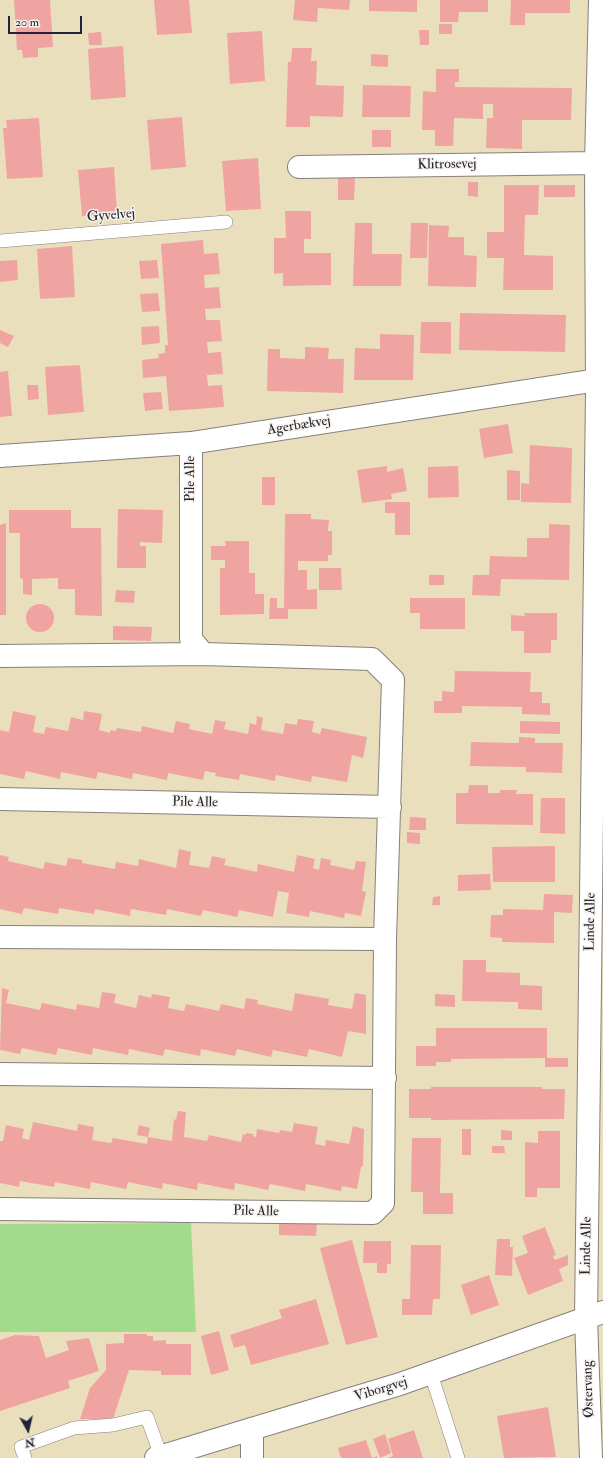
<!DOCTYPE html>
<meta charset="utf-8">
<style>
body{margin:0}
#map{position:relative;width:603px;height:1458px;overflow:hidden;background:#eadfbc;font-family:"IM FELL Double Pica",serif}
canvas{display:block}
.north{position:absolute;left:8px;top:1410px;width:40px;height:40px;-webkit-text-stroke:3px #f7f3e8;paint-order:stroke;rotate:172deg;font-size:11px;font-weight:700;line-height:16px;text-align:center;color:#22223b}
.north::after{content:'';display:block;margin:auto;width:14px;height:18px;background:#22223b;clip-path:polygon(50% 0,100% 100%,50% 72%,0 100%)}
.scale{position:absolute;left:8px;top:16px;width:74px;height:18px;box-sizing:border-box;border:2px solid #22223b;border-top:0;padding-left:5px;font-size:12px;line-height:14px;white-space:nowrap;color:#22223b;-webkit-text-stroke:3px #f7f3e8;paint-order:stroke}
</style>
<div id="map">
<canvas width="603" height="1458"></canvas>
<div class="north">N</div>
<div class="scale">20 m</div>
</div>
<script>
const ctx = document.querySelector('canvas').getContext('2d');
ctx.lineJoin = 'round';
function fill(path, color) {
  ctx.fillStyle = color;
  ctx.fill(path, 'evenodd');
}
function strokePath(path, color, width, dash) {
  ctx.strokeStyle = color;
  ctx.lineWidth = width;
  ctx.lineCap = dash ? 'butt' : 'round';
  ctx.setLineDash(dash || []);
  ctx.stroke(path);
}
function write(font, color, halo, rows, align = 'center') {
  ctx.font = font + ' "IM FELL Double Pica",serif';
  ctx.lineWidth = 3;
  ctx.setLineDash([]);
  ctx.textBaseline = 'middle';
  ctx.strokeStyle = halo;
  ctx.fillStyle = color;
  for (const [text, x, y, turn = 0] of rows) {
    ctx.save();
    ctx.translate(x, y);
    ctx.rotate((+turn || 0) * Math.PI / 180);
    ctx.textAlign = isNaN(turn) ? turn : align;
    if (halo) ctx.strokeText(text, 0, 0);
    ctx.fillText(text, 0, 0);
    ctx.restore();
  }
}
fill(new Path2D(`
 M191,1223L196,1332H0V1224Z`), '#a3db8c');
fill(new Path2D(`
 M14,0H50L53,47L38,48V57L23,58L22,50H17Z
 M154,0H189L192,33L157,35Z
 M295,0H350L349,10L318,8L317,22L293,20Z
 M369,0H417V12L369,11Z
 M440,0H488V12H459L458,22H440Z
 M511,0H570V13H525V25H510Z
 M439,24H452V34H439Z
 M419,30H429V45H420Z
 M262,31L265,81L230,84L227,33Z
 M101,32L102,45H89L88,33Z
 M123,46L126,97L91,100L88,49Z
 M292,48H312L311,61H317L316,85L344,86L343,117L310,116V127H286L288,62H291Z
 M371,54L388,55V67L371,66Z
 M436,69H459V82H455V87L572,88L571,120H522V149L486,148L487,118H493V104H483V119L454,118L453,146H435V130H422L423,91L436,92Z
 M363,85L411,86L410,117H362Z
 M182,117L186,167L151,170L147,120Z
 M39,118L43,177L7,179L3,128H7L6,120Z
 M372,130H391V147H372Z
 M258,158L261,209L226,211L222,161Z
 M114,167L117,213L82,216L78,170Z
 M338,177L355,178L354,200H338Z
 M468,182H478V197L468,196Z
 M504,185H539L538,215H525L524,255L553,256V290H503L504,258H487V232H504Z
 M544,185H575V197H544Z
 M285,211H311V239H304V253H331V285L283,286V273L274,274V238H286Z
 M355,223H372V254H402L401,286H353Z
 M411,223H428L427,258H410Z
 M429,225L449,226L448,237H464V255L477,256L476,287L428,286Z
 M203,240L204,254L218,253L220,274L204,275L205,288L219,287L221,308L205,309L206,320H220L222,341L207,342L208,353L221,352L223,374L207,375L208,386L222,385L224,407L169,411L166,376L143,378L142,360L159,358L158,354L165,353V345H168L161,244Z
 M72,246L75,297L40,299L37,249Z
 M17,260L18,280L0,282V261Z
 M157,260L159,278L141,279L139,261Z
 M158,293L160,311L142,312L140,294Z
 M460,313L566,315L565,352L459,350Z
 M421,322H451V354L420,353Z
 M159,326L160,343L142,345L141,327Z
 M0,330L14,336L8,347L0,343Z
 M380,334L414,335L413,380H354L355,348L380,349Z
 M305,347L329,348L328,359H344L343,393L267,391L268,349H280V358L305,359Z
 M80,365L84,412L48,415L45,367Z
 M8,371L12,416L0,417V372Z
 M27,385H38L39,399L28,400Z
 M161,392L163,409L145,411L143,393Z
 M508,424L513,453L484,458L479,429Z
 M530,445L572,448L571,503L521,502V483L529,484Z
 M387,466V472L403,468L407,491L391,494L392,499L362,503L357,470Z
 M458,466L459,497L428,498V467Z
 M507,470L520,471V500H507Z
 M262,477H275V505H262Z
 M385,502H410V535H395V513H385Z
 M118,509L163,510L162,543L140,542V546H146V568H117Z
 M9,510H71V528H101L102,616L75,615V589H58V578L32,579V595L23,594V579L20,578V533H9Z
 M285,514H311V519L329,520L328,531H332V555H328V561H298V570H307V590L317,589V609H288V619H269L270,598H277V608H284Z
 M6,523V615H0V525Z
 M549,524L570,525L569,580L501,579L500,596L472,595L473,575H489L490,556L527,557V538H549Z
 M225,541H249V573H255V594H264V614L220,615V568H225V560H211V546H226Z
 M319,568H341L342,590H319Z
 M429,575H444V585H429Z
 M116,590L135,591L134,603L115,602Z
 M410,598H465V629H420V613H410Z
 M26 618a14 14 0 1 1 28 0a14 14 0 1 1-28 0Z
 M524,613H557V640H551V653H524V631H511V615L525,616Z
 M113,626L152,627L151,641L113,640Z
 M455,671L531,672L530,692H542V703H550V715L522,714V707L462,706V713H434V701H442V691L454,692Z
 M13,711L36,716L33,732L44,734L46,727L68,731L71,717L83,720L84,711L102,714L99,730L110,733V730L116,731L117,728L141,732L142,726L173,733L176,721L190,724L189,729L212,734L215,720L226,722L224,729L248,734L250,723L256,725L257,716L263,718L261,730L283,734L285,723L297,725L298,719L314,721L312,732L320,734L322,728L367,737L363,758L352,755L347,782L312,776L311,782L276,775L275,781L240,774L239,780L215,776L216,773L205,771L203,780L168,773L167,780L133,773L132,779L98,772L96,779L61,772L60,779L26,771L24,779L0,774V730L9,732Z
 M520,721L560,722V734L520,733Z
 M519,737L535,738V743H563L562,773L526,772V767L470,766L471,742L519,743Z
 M469,785H488V793H500V790H517L516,794H533V825L456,824V793H468Z
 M541,798H565V834L540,833Z
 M410,817L426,818V830H409Z
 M407,832L420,833V844L407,843Z
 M555,846V882H493L492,847Z
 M179,849L191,852L189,865L209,868L212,856L226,859L224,865L257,872L258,864L294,872L297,855L315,859L313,868L319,870L321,858L331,860L330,865L354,870L356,861L366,862L362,891L366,892L361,916L345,913L344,918L310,911L309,917L286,913L289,893L278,891L273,917L239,910L237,917L203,910L201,916L167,909L166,915L131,909L130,916L95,909L94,914L59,908L58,914L24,908L22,914L0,909V855L9,857L8,861L43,869L45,862L66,866L68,858L82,860V863L115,869L116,862L138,866L139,859L176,868Z
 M490,874L491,890L458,891V875Z
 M544,894L573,895L572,913L554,912V943L502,942V938L490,937L491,915H503V909L543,910Z
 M440,896V905H432L433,897Z
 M463,960H486V972L520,973V985L542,986V1010L518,1009V1002L462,1001Z
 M2,988L9,990L6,1003L40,1010L42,1003L76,1010L77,1004L99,1008L102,992L116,994L114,1003L136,1008L139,995L151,998L152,994L170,997L168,1008L184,1011L186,1004L219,1011L221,1004L244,1009L246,998L258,1000L257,1004L292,1011L295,993L329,999L328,1005L352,1009L355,993L366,995V1034L348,1031L342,1057L309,1049L307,1057L273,1050L271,1057L237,1049L235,1056L201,1049L200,1056L165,1049L163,1056L129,1049L128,1055L93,1048L92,1055L58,1048L56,1055L22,1048L20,1054L0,1050Z
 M435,994L455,995V1007L435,1006Z
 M436,1028H547V1058H568V1067H545V1058L451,1059V1062H436V1066H416V1046H436Z
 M431,1087H542V1089H565L564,1119L431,1120V1118H409V1089H431Z
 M178,1111L186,1112L184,1137L207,1141L209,1135L241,1142L243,1134L246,1135V1133L254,1134L253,1136L256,1137L257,1129L279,1133L280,1130L292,1132L294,1123L318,1127L315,1144L325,1146L326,1140L349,1144L353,1126L364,1129L363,1166L361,1167L357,1189L342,1186L341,1191L306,1184L305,1191L270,1184L268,1190L235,1183L234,1190L198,1183L197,1190L163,1183L162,1189L128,1182L126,1189L91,1182L90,1189L55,1182L54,1187L20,1181L19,1187L0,1183V1141H3L6,1125L24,1129L22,1138L29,1140L33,1122L77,1131L78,1124L94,1127L92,1140L111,1143L113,1138L147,1144L148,1137L172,1141L174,1119L176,1120Z
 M139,1125L150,1128L148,1137L137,1135Z
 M462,1129H471V1155H462Z
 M501,1130L512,1131V1140H501Z
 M538,1131H560V1188H537V1197H525V1142L538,1143Z
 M412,1138H441L440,1193H453V1214H423V1192H411Z
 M492,1146H504L505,1153H492Z
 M279,1223L317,1224L316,1236L279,1235Z
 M545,1227L556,1255L553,1256L555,1260L568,1255V1265L559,1269L563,1281L528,1295L514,1258L528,1253L522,1236Z
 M497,1239H510V1247H513L512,1276L495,1275Z
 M352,1240L378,1337L346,1345L320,1248Z
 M364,1241H391V1264H387V1273H377V1263H363Z
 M411,1245H441L440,1299H433L432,1315H402V1299H410Z
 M489,1275L499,1305L471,1315L461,1285Z
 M316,1299L329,1344L251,1365L245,1345L234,1348L230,1335L282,1318L279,1310Z
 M219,1331L229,1370L211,1375L201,1336Z
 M124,1334H147V1336H153V1341L166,1340V1344H191V1375H161V1371L129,1370L113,1419H80L90,1388L106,1370V1344L124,1343Z
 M15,1335L39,1336L46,1358L69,1350L66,1341L89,1338L99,1371L68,1381L70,1388L0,1411V1340Z
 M548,1407L556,1457L504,1458L497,1416Z
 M414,1430L423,1458H388L393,1456L388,1439Z
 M385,1434L391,1453L380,1458L373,1439Z
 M366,1440L372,1458L377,1456V1458H341L338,1448Z`), '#f0a4a1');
const lane = new Path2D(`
 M0,241L226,222
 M431,1374L458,1458
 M25,1458L21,1447L74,1428L113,1425L147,1417L161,1456`);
const street = new Path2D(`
 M299,167L596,163
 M0,456L191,443L603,379
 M0,656L203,654
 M0,799L390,807
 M0,937L385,939
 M0,1074L385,1078
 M0,1209L373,1213L383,1203L385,939L393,680L372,659L203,654L191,639V443
 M252,1458V1429
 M591,1458L586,1319L597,392L596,163L600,0`);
const secondary = new Path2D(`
 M156,1458L400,1384L603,1312`);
strokePath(lane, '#86807c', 14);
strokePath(street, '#86807c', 24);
strokePath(secondary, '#86807c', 24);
strokePath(lane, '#fff', 13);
strokePath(street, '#fff', 22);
strokePath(secondary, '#fff', 22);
write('14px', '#22223b', '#f7f3e8', [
 ["Klitrosevej",447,165,-1],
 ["Gyvelvej",111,216,-5],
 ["Agerbækvej",299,426,-9],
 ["Pile Alle",191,479,-90],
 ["Pile Alle",195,803,1],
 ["Linde Alle",591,922,-89],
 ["Pile Alle",256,1212,1],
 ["Linde Alle",587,1246,-89],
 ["Østervang",589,1389,-92],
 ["Viborgvej",381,1390,-17]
]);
</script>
